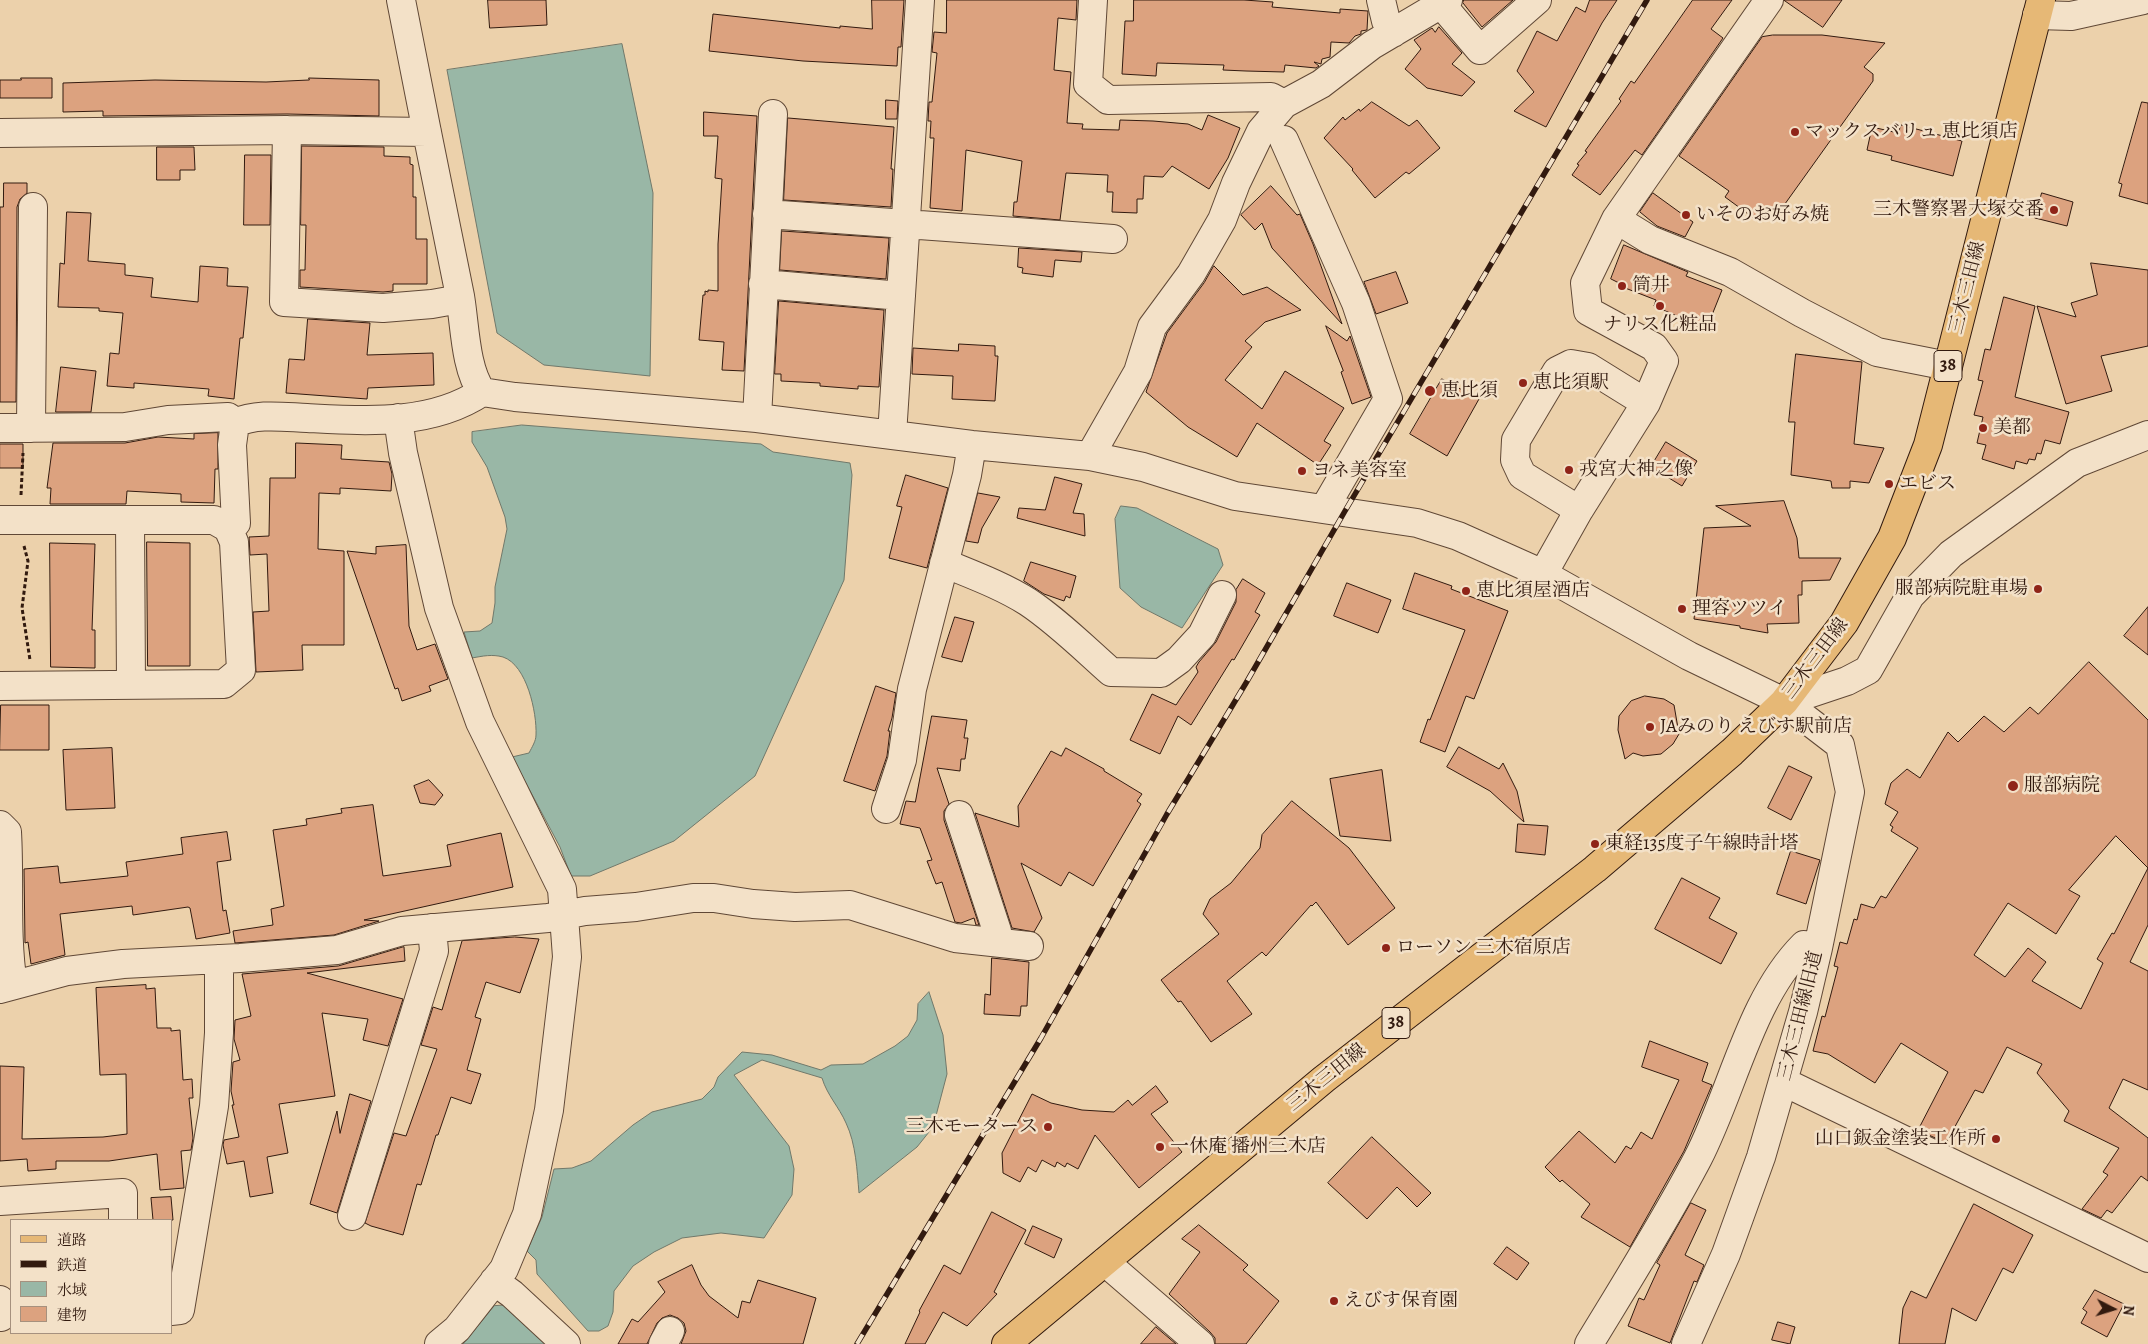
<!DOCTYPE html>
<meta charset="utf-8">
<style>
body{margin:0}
#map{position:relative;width:2148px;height:1344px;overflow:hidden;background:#ecd1ab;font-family:Alegreya,"Noto Serif JP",serif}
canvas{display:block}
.legend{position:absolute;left:10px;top:1219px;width:162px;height:115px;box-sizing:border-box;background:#f3e1c8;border:1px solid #a6917e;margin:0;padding:6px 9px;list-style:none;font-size:15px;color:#321a0f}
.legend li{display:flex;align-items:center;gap:10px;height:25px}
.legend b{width:25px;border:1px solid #a6917e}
.north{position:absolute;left:2088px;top:1284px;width:50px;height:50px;-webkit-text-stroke:4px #f3e1c8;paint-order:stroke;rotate:95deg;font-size:14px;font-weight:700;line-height:20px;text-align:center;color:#321a0f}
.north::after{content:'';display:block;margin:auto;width:18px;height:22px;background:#321a0f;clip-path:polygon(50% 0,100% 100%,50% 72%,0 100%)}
</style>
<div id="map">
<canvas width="2148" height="1344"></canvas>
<ul class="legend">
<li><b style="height:6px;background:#e6b876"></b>道路</li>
<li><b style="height:6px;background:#321a0f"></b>鉄道</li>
<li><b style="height:14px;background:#99b7a6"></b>水域</li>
<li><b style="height:14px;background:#dca27f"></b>建物</li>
</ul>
<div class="north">N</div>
</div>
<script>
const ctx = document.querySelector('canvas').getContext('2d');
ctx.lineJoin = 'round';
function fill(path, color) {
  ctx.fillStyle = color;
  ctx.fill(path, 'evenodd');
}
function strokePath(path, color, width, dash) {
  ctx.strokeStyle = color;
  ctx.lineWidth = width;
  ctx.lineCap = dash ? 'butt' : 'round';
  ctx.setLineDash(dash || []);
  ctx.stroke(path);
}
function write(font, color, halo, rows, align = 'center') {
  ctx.font = font + ' Alegreya,"Noto Serif JP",serif';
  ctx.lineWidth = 5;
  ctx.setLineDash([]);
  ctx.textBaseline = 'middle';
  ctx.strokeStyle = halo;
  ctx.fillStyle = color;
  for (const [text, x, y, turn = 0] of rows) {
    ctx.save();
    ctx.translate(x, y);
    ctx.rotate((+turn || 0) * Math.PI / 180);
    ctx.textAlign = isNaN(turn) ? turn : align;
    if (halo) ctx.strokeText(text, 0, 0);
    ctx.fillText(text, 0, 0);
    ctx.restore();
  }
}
const water = new Path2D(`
 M622,44L653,193L650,376L544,365L497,333L447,70Z
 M522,425L761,444L773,452L850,463L852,475L844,580L755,776L674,841L590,876H571L560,847L512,757L529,753C532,747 536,741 536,735C537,713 527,665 503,657C492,654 483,656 472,658L464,632L480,631L492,623L495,603V587L507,529L505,517L487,467L472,442V432Z
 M1121,506L1137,508L1218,549L1223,565L1182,628L1141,607L1120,588L1115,519Z
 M929,992L943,1035L947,1074L933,1127L917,1147L859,1193C857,1170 856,1144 846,1123C839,1107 827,1095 822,1078L762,1060L734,1075L789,1146L794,1169L792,1195L764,1238L721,1233L682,1238L654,1252L633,1266L614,1291L613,1312L608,1326L599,1331H588L537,1274L536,1260L527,1251L542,1217L554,1169L572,1168L591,1161L633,1125L652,1112L702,1099L714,1087L718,1077L742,1052L772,1055L821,1070L831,1065L863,1064L895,1046L908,1036L917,1020L918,1004Z
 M508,1305L548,1344H463L494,1306Z`);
fill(water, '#99b7a6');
strokePath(water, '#70786a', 1);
const building = new Path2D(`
 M488,0H546L547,25L490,28Z
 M872,0H904L901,47H898L897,66L803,61L709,51L713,14L840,28V26L872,29Z
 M947,0H1077L1076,20L1058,18L1054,70L1071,72L1067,123L1083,124L1082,129L1119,130L1120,120L1153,121L1188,124L1202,130L1208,115L1240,128L1228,158L1209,189L1172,166L1163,177L1144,176L1143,199H1137V213L1112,212L1113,192H1107L1108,175L1066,173L1060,220L1013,216L1014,202H1017L1022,161L966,150L962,211L930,208L934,138H930L931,121H928L929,102H932L937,53L932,52L934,32L946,33Z
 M1134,0H1244L1273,2L1272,7L1340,13V9L1368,11L1367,30L1361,31V34L1355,36L1349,43L1331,42L1330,57L1322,59L1321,64L1314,62L1319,66L1316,68L1285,65L1284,72L1246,71L1223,70L1224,65L1157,63L1156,76L1122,74L1125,21H1133Z
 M1464,0H1513L1482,27L1463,3Z
 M1590,0H1617L1602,23L1546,127L1514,111L1534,92L1517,71L1537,31L1557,41L1576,7L1585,12Z
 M1693,0H1732L1711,29L1723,38L1642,155L1635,150L1600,195L1572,175L1579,165L1577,164L1587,152L1585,151L1621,101L1619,99L1631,81L1634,83Z
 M1784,0H1842L1823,27Z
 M1439,27L1462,53L1452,64L1475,82L1462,96L1427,88L1405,69L1421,49L1414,40L1432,28L1435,32Z
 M1773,35H1822L1885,43L1864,67L1873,74V81L1772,222L1760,213L1755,219L1725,197L1729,191L1679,156L1762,37Z
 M21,78H52V98H0V80H21Z
 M309,78L379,80V116L287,114L103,116V111L63,112V83L155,80L266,82L309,80Z
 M886,100L898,101L897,119H886Z
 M1372,102L1409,126L1417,120L1440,148L1409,174L1406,172L1375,198L1352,170L1353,169L1324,138L1343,117L1345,120L1359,109L1360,111Z
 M2142,102L2148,103V204L2119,196L2122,184L2119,183Z
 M704,112L757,116L744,371L722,370L724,342L699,340L703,295H705V291L708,292V290L718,291V244L722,179L715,178L718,136H704Z
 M788,118L894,127L891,169H893L891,207L784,200Z
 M1901,125L1962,141L1953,176L1891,160L1892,156L1867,150L1872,127L1898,133Z
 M302,146L384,147V156L410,157V164L413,165V197H416V239H427V284H393V291L383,292L300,287V270H305L306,225H301Z
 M157,147H194L195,170H180V180H157Z
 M245,155H271L270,225H244Z
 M4,183H27V193L20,199L17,207L16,402H0V207H3Z
 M1271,186L1297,215L1300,214L1313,244L1342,324L1272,248L1262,223L1255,230L1241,215Z
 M1653,193L1693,222L1685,237L1657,226L1640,212Z
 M2042,193L2073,202L2067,226L2035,218Z
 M67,212L91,213L88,261L125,264V275L153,278L151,297L198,302L200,266L228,268L227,286L248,287L243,338H240L234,399L208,396L209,389L134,383V388L107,386L110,353L119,354L123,313L99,311V308L58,307L60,263L64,264Z
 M782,231L889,238L886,279L780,270Z
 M1624,245L1688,272L1686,276L1722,290L1706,330L1676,319L1677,316L1654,306L1656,300L1620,286L1621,284L1611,279Z
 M1019,248L1082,252L1081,262L1055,260L1053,277L1022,273L1023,268L1018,267Z
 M2091,263L2148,270V346L2101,356L2112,391L2066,404L2037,306L2076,317L2071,303L2097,295Z
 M1214,266L1243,295L1267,287L1301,310L1265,322L1245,341L1252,347L1225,380L1262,409L1285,371L1344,408L1324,441L1331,445L1318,465L1257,423L1237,457L1188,427L1146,392L1167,333L1204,283Z
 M1396,272L1408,303L1376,314L1364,282Z
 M2004,297L2035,306L2015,397L2069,412L2060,444L2045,440L2041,454L2037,453L2035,460L2029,459L2027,464L2016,461L2014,469L1982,459L1986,445L1977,443L1983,417L1974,415L1983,381L1978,380L1985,349L1990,350Z
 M779,301L884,310L879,387L858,386V389L820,386V383L781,381V374H775Z
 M308,319L370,323L367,355L433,353L434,385L368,388L367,399L286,393L289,359L304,360Z
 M1326,326L1347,341L1350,336L1371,397L1352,404L1341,372L1343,371Z
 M959,344L995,346V356H998L995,401L952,399L953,376L912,374L913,348L958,351Z
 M1796,354L1862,362L1854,444L1884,448L1869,483L1850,481V488H1832L1831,481L1791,475L1795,422H1789Z
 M61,367L96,371L91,412H56Z
 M1442,379L1479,399L1447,456L1410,434Z
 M218,433V469H215L214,503L181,502V494L127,491L126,504H50L51,488H47L53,443H125L158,437L194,439V434Z
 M1666,442L1697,461L1682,486L1651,467Z
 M296,443L342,445L341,459L389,462L392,474L391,491L340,488V494L319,493L318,549L344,551V645H302L303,670L256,672L253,612L269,611L267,554L250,555L249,537L269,536L270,478H295Z
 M0,444H23V468H0Z
 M906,475L948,488L927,568L889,558L902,507L897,506Z
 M1055,477L1082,484L1073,513L1084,514L1085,536L1017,518L1019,508L1045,510Z
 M978,493L1000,497L982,528L978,543L966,541Z
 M1784,501L1797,538L1799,558H1841L1830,580L1802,581V595H1798L1799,623L1767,624L1768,633L1740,628V626L1694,619L1704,528L1751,526L1716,506Z
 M147,542L190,543V666H148Z
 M50,543L95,544L92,630H95V668L51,667Z
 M406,545L409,626L417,650L435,644L448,679L429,686L431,691L402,701L398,688L395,689L347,551L376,554V547Z
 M1031,562L1076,576L1070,598L1066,596L1064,601L1044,594L1024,581Z
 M1415,573L1452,586L1451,589L1508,611L1474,699L1466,696L1445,752L1420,742L1428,719L1430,720L1465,630L1403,609Z
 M1243,579L1265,593L1255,612L1260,615L1234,660L1232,659L1191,725L1178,716L1160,754L1130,740L1152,694L1176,705L1198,672L1196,667L1199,662L1216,642L1236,602V590Z
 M1347,583L1391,600L1378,633L1334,616Z
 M2148,607V655L2124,636Z
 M955,617L974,622L962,662L942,657Z
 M2089,662L2148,720V925L2130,962L2148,971V1090L2123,1079L2109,1108L2148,1138V1181L2141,1176L2112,1213L2107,1210L2101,1218L2082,1209L2108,1175L2103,1172L2119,1148L2064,1121L2069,1111L2037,1073L2042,1064L2007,1047L1983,1093L1975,1090L1946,1143L1918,1130L1948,1072L1901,1043L1875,1083L1828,1054L1813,1051L1822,1016L1825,1017L1838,967L1834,966L1840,942L1847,944L1854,919L1857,920L1861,904L1874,908L1881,896L1886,898L1918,848L1891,831L1893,827L1890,825L1898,812L1885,804L1891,783L1907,769L1920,778L1948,732L1958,742L1984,716L2004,732L2030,707L2038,714ZM2116,836L2148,868L2114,934L2112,933L2097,959L2103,963L2081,1009L2032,981L2046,962L2028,948L2005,977L1974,955L2008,903L2056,934L2080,896L2069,890Z
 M876,686L896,693L892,718L888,731H890L887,756L875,791L844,781Z
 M1645,696L1664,699L1674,705L1679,734L1673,744L1661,754L1643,756L1633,753L1625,759L1618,730L1619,716L1631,701Z
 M1,705H49V750H0Z
 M932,716L967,720L964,738H968L965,759H961L960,771L937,768L949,804L944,811V820L979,925H976L974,918L961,923L955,922L942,882L936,884L927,861L932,860L920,828L900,824L906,801L915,802Z
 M1459,747L1499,769L1503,763L1517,791L1524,822L1490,791L1447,767Z
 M112,748L115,808L66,810L63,750Z
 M1066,748L1104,769V771L1142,794L1137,801L1141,804L1093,886L1069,872L1061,886L1021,863L1042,918L1034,932L1012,928L975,813L1019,827L1018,806L1051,751L1061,756Z
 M1789,766L1812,777L1791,820L1768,808Z
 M1382,770L1391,841L1340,836L1330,779Z
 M429,780L443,795L435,805L420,803L414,786Z
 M1292,801L1349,848L1395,908L1348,945L1316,902L1312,906L1311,905L1266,956L1262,952L1227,981L1252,1014L1211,1042L1181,1001L1178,1002L1161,980L1219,934L1203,914L1210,899L1231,883L1260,848L1262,835Z
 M373,805L383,876L451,866L447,845L501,833L513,887L364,920L379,921L334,935L235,943L233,931L273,925L271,909L284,906L273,830L307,825L306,819L342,813L341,809Z
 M1518,824L1548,826L1545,855L1516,852Z
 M227,832L231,860L217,862L223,911L226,910L230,933L196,939L190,908L188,907L133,915L132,906L60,914L65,955L31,964L28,942L25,943L24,869L58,866L60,883L128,876L126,862L183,854L181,838Z
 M1791,851L1820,860L1806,904L1777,894Z
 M1682,878L1720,898L1709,918L1737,933L1721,964L1655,929Z
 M515,937L539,939L520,993L486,982L475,1017L481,1019L467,1070L481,1074L471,1104L451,1097L438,1135H436L421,1185L417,1184L403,1235L371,1226L365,1223L394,1133L406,1136L437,1049L421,1045L433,1007L442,1010L462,941Z
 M404,947L405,961L307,973L403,999L388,1046L363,1040L368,1019L322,1013L335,1096L279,1104L288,1153L267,1157L273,1193L250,1197L244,1161L227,1164L223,1145L224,1140L239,1137L232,1105H234L231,1091L233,1062L240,1060L234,1039L235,1020L251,1016L242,974L338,966Z
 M992,958L1029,962L1027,1006H1021L1020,1016L984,1014L985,994L990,995Z
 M146,985V989L155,988L157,1028H171V1031L180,1030L183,1080L192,1079L193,1098H189L193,1138L191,1150L181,1151L184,1188L160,1190L157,1154L109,1161H56V1169L28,1171L27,1159L0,1161V1066L24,1067L22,1139L103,1137L127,1134L126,1074L100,1075L96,988Z
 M1650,1041L1708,1063L1702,1081L1712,1085L1684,1151L1630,1247L1581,1217L1590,1204L1562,1180L1560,1182L1545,1167L1579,1131L1615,1163L1626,1146L1631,1149L1641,1132L1652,1139L1679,1080L1642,1067Z
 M1156,1086L1168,1102L1151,1114L1182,1152L1139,1188L1095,1135L1078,1169L1067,1163L1065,1167L1057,1162L1055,1167L1042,1160L1036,1172L1028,1167L1020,1182L1003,1173L1002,1153L1032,1094L1051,1103L1082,1110L1114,1112L1128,1100L1132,1105Z
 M350,1094L371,1101L337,1213L310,1204L337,1111L340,1133Z
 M1372,1137L1431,1193L1417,1207L1397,1187L1367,1219L1328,1183Z
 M171,1197L173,1220H153L151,1198Z
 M1691,1203L1706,1210L1685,1255L1704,1265L1697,1282L1694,1281L1670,1343L1628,1326L1639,1298L1644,1300L1660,1265L1657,1263Z
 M1974,1204L2033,1235L2013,1273L2003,1268L1976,1321L1952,1308L1945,1344H1899L1903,1308L1911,1291L1926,1298Z
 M992,1212L1026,1230L994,1292L997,1294L967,1326L943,1312L925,1344H905L920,1312L919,1311L944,1265L960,1274Z
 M1199,1225L1248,1265L1243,1270L1279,1301L1246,1344H1215V1338L1210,1332L1169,1294L1200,1252L1182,1239Z
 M1033,1226L1062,1239L1054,1258L1025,1244Z
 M1507,1247L1529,1263L1517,1280L1494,1264Z
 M692,1265L701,1285L709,1296L738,1318L742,1301L750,1303L758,1280L816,1298L803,1344H681L686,1331L684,1323L678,1318L670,1315L662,1318L657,1323L647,1344H618L632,1319L638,1322L665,1292L658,1282Z
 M2095,1290L2124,1304L2107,1337L2081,1323L2087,1312L2083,1309Z
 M1778,1322L1795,1327L1790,1344L1772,1340Z
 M1156,1327L1176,1344H1141Z`);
fill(building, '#dca27f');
strokePath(building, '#321a0f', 1);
const minor = new Path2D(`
 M401,0C420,99 440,197 460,296C465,325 465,369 482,392L515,397L757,418L972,445L1090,456L1143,467L1235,496L1417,523L1458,536L1543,574L1689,656L1784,702L1840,745L1850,792L1818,948L1803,1012L1761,1157L1726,1254L1686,1344
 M1093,0L1088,84L1108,100L1271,97L1284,104
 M1381,0L1386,21L1393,33
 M1441,4L1480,50L1537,0
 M2037,15L2071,16L2143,0
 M287,130L284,302L383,308L432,304L460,299
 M0,133L287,130L427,132
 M1284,140L1356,303L1388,399L1324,509
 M767,214L1113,239
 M1616,219L1650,240L1730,272L1802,313L1877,352L1948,366
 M763,284L901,296
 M398,418L403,453L439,608L480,722L562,889L567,957L549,1110L527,1214L504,1269L457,1329L439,1344
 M757,418L773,114
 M0,428L125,427L168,420L228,417L235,423
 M31,428L33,207
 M892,435L920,0
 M1090,456L1138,372L1152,327L1191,274L1222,220L1236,183L1261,131L1284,104L1321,84L1372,45L1448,0
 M1579,510L1522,475L1515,460L1516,440L1557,371L1571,364L1588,367L1646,403
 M0,520H214L228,528L234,542L241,670L224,684L0,686
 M130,520L131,685
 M228,528L236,523L232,445L235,423C257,413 283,417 307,418C366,421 431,426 482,392
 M944,563C973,575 1003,586 1028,602C1058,622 1085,649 1111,672L1161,673L1179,660L1202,635L1222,595
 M1543,574L1579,510L1646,403L1664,361L1654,347L1588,311L1585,283L1616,219L1769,0
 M1784,702L1847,681L1868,670L1910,596L1951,554L2077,463L2148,435
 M886,809L902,760L912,689L967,475L972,445
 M959,815L997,931V942
 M0,825L7,832C10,883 5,934 13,985
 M0,989L67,971L123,964L240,958L337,950L402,931L548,918L585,911L636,907L693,898H714L753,904L795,907L850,905L955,938L1029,946
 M1784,1082L2148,1258
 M0,1201L123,1193V1220
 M352,1216L434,951L432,928
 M1105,1262L1200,1344
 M494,1281L512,1294L566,1344
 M0,1300L1,1317
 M171,1311L180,1310L214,1106L219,1033V959
 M663,1344L670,1331
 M1589,1344C1626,1283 1665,1221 1698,1158C1733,1090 1750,999 1804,945L1818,948`);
const major = new Path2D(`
 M1006,1344L1324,1079L1595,869L1732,752L1784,702L1844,623L1892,538L1928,445L2041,0`);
strokePath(minor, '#604836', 30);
strokePath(major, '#321a0f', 30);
strokePath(new Path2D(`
 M21,495L23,453
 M24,546L28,561L22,608L30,660`), '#321a0f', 3, [4, 2.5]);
strokePath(minor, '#f3e1c8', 28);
strokePath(major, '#e6b876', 28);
const rail = new Path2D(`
 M857,1344L1041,1038L1167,814L1246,683L1345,511L1647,0`);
strokePath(rail, '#321a0f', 5.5);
strokePath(rail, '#f3e1c8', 4, [11]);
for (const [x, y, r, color] of [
 [1795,132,5,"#8f2418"],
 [2054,210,5,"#8f2418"],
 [1686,215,5,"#8f2418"],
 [1622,286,5,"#8f2418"],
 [1660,306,5,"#8f2418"],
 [1523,383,5,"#8f2418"],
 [1430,391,6,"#8f2418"],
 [1983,428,5,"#8f2418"],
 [1569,470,5,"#8f2418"],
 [1302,471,5,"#8f2418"],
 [1889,484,5,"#8f2418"],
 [2038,589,5,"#8f2418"],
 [1466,591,5,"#8f2418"],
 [1682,609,5,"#8f2418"],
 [1650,727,5,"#8f2418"],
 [2013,786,6,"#8f2418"],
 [1595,844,5,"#8f2418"],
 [1386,948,5,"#8f2418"],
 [1048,1127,5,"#8f2418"],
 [1996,1139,5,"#8f2418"],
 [1160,1147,5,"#8f2418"],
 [1334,1301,5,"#8f2418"]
]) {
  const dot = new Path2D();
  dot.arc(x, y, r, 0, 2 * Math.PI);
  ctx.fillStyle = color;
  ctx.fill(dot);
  strokePath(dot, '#f3e1c8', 2);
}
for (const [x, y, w] of [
 [1948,366,28],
 [1396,1023,28]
]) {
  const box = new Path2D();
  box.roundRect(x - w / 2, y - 15.5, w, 31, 4);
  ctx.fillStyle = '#f3e1c8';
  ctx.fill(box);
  strokePath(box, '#321a0f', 1);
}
write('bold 18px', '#321a0f', null, [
 ["38",1948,366],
 ["38",1396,1023]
]);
write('19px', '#321a0f', '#f3e1c8', [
 ["マックスバリュ 恵比須店",1805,132],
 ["三木警察署大塚交番",2044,210,"right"],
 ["いそのお好み焼",1696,215],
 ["筒井",1632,286],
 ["ナリス化粧品",1660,325,"center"],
 ["恵比須駅",1533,383],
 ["恵比須",1441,391],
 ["美都",1993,428],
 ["戎宮大神之像",1579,470],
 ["ヨネ美容室",1312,471],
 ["エビス",1899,484],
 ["服部病院駐車場",2028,589,"right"],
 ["恵比須屋酒店",1476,591],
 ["理容ツツイ",1692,609],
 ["JAみのり えびす駅前店",1660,727],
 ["服部病院",2024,786],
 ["東経135度子午線時計塔",1605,844],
 ["ローソン 三木宿原店",1396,948],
 ["三木モータース",1038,1127,"right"],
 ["山口鈑金塗装工作所",1986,1139,"right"],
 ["一休庵 播州三木店",1170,1147],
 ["えびす保育園",1344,1301]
], 'left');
write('19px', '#321a0f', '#f3e1c8', [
 ["三木三田線",1968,288,-76],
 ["三木三田線",1816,659,-53],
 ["三木三田線旧道",1801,1016,-76],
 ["三木三田線",1327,1078,-39]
]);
</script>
